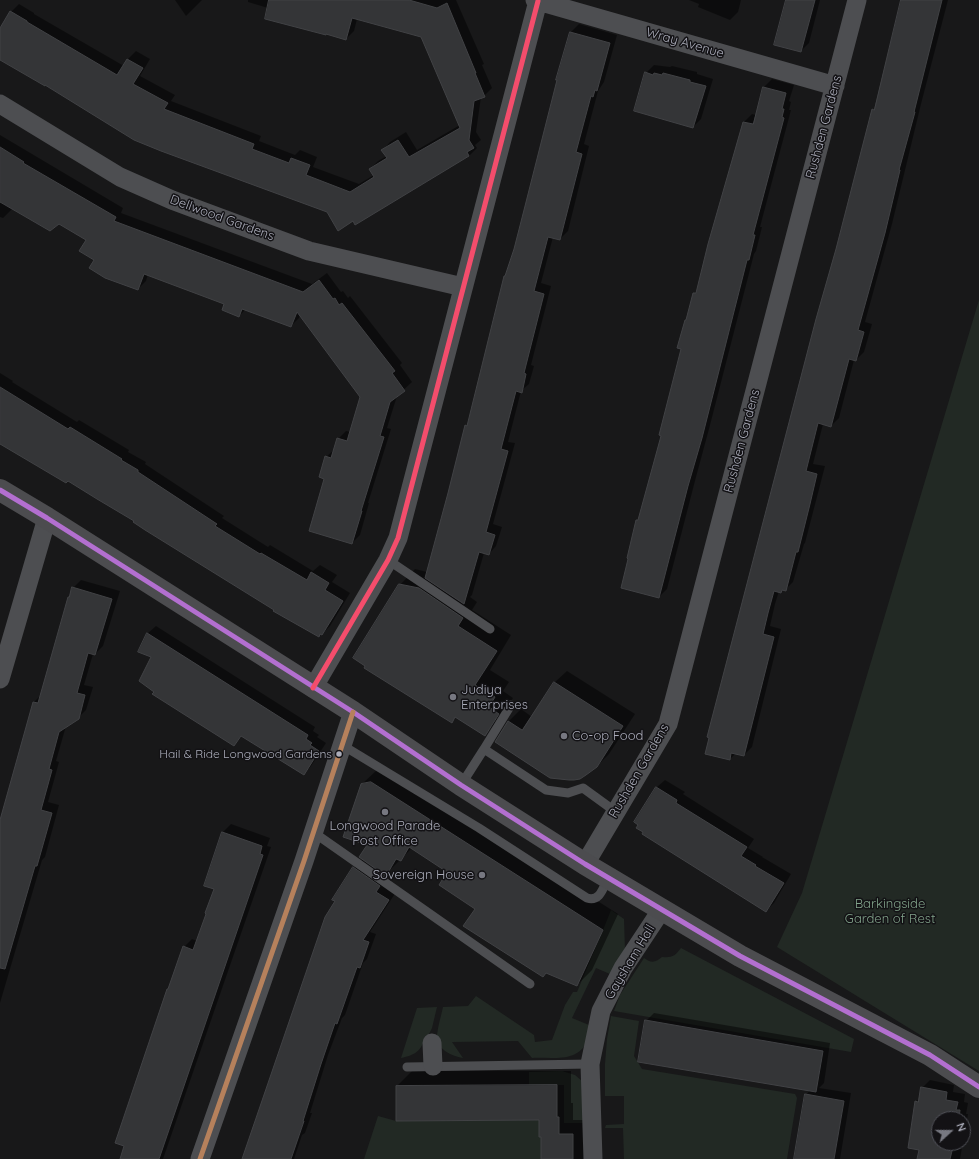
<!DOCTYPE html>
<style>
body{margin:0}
#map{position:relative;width:979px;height:1159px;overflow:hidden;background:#181819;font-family:Quicksand,sans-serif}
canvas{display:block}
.north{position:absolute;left:931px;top:1111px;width:40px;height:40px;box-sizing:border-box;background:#131215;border:1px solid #4f5057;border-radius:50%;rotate:69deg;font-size:11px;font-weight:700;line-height:16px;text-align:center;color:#aaacb9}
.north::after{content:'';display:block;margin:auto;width:14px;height:18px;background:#777881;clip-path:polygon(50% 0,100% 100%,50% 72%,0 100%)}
</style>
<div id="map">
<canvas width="979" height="1159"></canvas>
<div class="north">N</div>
</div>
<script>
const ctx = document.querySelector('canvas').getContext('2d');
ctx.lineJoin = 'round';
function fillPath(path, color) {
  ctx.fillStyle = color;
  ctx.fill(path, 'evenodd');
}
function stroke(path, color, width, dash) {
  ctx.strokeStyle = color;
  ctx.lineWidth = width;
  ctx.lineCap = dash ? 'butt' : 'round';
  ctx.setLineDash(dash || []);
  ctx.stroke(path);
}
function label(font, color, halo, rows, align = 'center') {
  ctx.font = font + ' Quicksand,sans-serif';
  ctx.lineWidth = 3;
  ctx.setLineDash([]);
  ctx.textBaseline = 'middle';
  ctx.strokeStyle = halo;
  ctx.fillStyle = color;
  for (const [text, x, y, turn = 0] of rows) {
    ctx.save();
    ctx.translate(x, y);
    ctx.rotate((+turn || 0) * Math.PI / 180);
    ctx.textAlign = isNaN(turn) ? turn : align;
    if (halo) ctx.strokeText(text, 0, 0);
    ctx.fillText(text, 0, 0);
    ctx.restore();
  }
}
const green = new Path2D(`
 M979 300V1071L777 947 802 893Z
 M611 910 624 919 625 951 610 974 596 968 572 1018 589 1025C589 1030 589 1036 587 1041 578 1063 552 1057 532 1058L518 1041 452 1042 463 1058C451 1056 436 1049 437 1035 438 1026 441 1016 443 1007L468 1006 476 996 534 1035 535 1042 552 1040 565 1005 573 992H577L603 930Z
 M681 948 854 1039 851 1052 614 1011 620 995 644 958C651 963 655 963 662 957 672 958 675 956 681 948Z
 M437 1007 432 1028 428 1036H425C422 1051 415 1055 401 1058L417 1008Z
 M611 1016 639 1021 634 1056 642 1069 795 1094 797 1098 787 1159H624L623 1128H605L606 1125 624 1124V1096H605V1064L607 1039Z
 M562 1071 575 1075 582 1081 586 1123H564V1085H529V1072Z
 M378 1116 396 1121 539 1120V1136L541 1137V1159H364Z`);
const shadow = new Path2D(`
 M175 0H202L186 16Z
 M248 0H456L484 64 482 65 492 88 484 96 481 97 476 132 481 140 475 145 477 148 469 156 354 220 327 211 45 84 0 58V30L11 12 19 4 34 13V14L124 66 128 59 136 51 150 59 140 76 175 95 171 101 261 136 259 141 295 155 300 150 317 157 313 167 359 184 374 175 370 169 378 161 387 156 383 150 390 142 406 132 417 150 460 125 422 37 357 19 354 31 346 39 268 8 248 2Z
 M689 0H741L738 12 730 20 698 7 699 4Z
 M786 0H820L809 43 801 51Z
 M903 0H948L921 104 892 224 865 322 872 324 864 352 856 360H854L839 418 831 426 823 424 813 464 825 466 805 543 804 544 793 582 785 590 783 589 781 592 779 591 775 604 770 626 781 629 752 747 744 755 736 753 730 759 837 249 873 110 876 107Z
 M579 24 617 35 604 82 598 91 584 144 589 146 568 231 560 239 553 237 541 283 551 286 531 365 534 366 529 384 521 391 508 442 515 443 493 524 502 527 496 546 489 554 484 553 472 595 470 597 477 602 472 610 511 635 490 670 509 682 503 691 513 698 500 719 485 734 457 716 452 721 400 585 415 569 427 572 515 249 558 79 571 32Z
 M654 65 670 67 672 66 697 72V74L713 79 701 119 693 127 646 73Z
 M772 79 794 85 789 101 791 102 789 110H791L760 227H762L756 251 754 254 709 429 696 477 667 589 659 597 637 520 640 518 662 435 682 349 686 320 688 318 694 293 698 290 744 122 752 114 756 115 764 87Z
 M0 135 123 208 121 213 312 284 327 273 341 292 343 291 348 298 350 296 402 363 400 365 412 382 397 396 387 428 391 429 368 503H369L360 535 352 543 325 478 326 457 335 449 338 439 346 431 351 432 361 397 300 315 299 318 291 326 246 309 239 316 225 303 148 274 146 281 138 289 87 239 59 223 13 208 3 218 0 217Z
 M0 373 13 381 12 382 77 422 79 420 129 450 128 452 146 462 145 464 224 516 222 518 268 547 270 545 313 571 320 565 337 575 332 582 350 593 330 626 322 634 321 633 319 635 275 610 98 498 0 441Z
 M81 580 120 591 103 646 95 654H93L84 685 93 687 86 710 78 718 66 726 56 761 59 762 48 802 59 805 45 857 42 860 0 1003V823L34 702 42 694 73 588Z
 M156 626 315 727 313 731 319 735 317 737 326 743 311 766 304 774 242 736 234 745 155 691 152 657 139 651 148 633Z
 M567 671 635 714 609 754 597 766 497 742 509 721 521 709 532 717 555 682Z
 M387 767 618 914 592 970 577 985 476 909 449 872 412 848 386 874 368 845 362 784 378 769Z
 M665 780 685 792 683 794 754 839 748 848 763 857H762L791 874 774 903 766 911 635 822 657 787Z
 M231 824 270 838 267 846 271 847 163 1159H121L170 987 184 947 192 939 197 941 215 888 205 885 223 832Z
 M362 860 387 878 384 884 396 892 370 932 376 934 367 959 363 963 345 1015 342 1018 328 1055 310 1113H312L305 1133 302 1135 294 1159H243L336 901 354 868Z
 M654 1013 830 1043 824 1083 819 1088 851 1093 840 1159H795L806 1095 810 1090 646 1021Z
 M412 1071H571V1103H573V1120H587V1159H542V1136L540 1119 397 1120V1086Z
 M930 1080 954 1085 953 1092 965 1094 964 1102 968 1103 966 1114H968L960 1159H918L920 1149 916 1102 920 1098 922 1088ZM939 1119H963V1143H939Z`);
const building = new Path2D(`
 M269 0H409L437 8 447 3 476 73H475L485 97 474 101 469 140 474 148 467 152 469 156 355 225 353 221 338 231 327 212 161 151 134 140 45 85V86L0 60V28L10 11 27 21V22L117 75 127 59 143 68 133 84 168 103 164 109 254 144 252 149 289 163 291 158 310 165 306 175 350 192 374 177 369 169 387 158 381 150 398 140 409 157 460 128 421 37 352 18 346 40 326 34V35L265 19Z
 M786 0H815L801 52 774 45Z
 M901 0H942L914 112H915L899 170H900L885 233 858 330 864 332 856 361 849 359 831 427 818 423 806 471 817 474 810 504 798 552H796L786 591 782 590 781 593 774 591 768 613 763 634 774 637 744 756 731 753 730 760 705 754 709 738 707 737 816 319 836 249 872 109 874 110Z
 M570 32 610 43 597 91 595 90 593 97 591 96 576 152 582 154 560 240 548 237 534 291 544 294 524 373 526 374 522 393 516 391 501 449 508 451 486 532 495 535 489 555 479 552 464 604 425 578 448 493 465 425 467 426 504 276H505L514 249 524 210 557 80H556Z
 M645 72 653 75 654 73 662 75 663 73 690 80V82L706 86 693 128 634 111Z
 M763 87 786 93 782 109H784L782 117 784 118 753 235H755L749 260H747L702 438 688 486 659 598 621 588 628 559 627 558 636 520H638L661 436 659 435 681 349 677 348 685 320H686L693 293H696L708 244 743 122 753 124Z
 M0 147 24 162 23 163 116 217 114 221 303 292 319 280 333 299 335 298 339 305 342 303 395 371 392 373 405 391 390 402 380 436 384 437 361 511H362L352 544 309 531 324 479 319 477 325 456 331 458 337 438 347 441 360 397 297 312 291 327 242 309 239 317 222 310 224 304 144 274 138 290 105 278 89 268 94 260 79 251 86 240 59 224 50 231 0 202Z
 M0 387 68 429 70 427 122 459 121 460 138 470V472L217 524 215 526 260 554 261 553 307 580 311 572 329 583 325 590 343 601 322 635 320 634 319 637 273 611 274 610 145 530 133 522 134 521 97 499 68 481 66 483 0 444Z
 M399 584 419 588 463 618 458 626 497 651 475 685 495 697 489 707 499 714 485 736 455 717 452 723 364 668 365 666 353 658Z
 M72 587 112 599 95 655 88 653 77 693 85 695 79 719 59 732 49 769 52 770 41 810 52 813 37 866H35L5 969 0 968V820L33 702 38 703 68 597H69Z
 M147 633 308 735 306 739 312 743 310 745 319 751 304 775 241 736 234 746 152 694 154 692 139 681 151 657 138 652Z
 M554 682 623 726 597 767 586 775 580 779 574 780H569L550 778 495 742 508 721 522 730Z
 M371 782 603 930 577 986 546 973 543 977 463 926 475 909 439 885 447 872 409 847 401 861 396 859 386 876 359 857 367 845 343 837 361 784Z
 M656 787 677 800 676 803 747 847 741 856 756 865 755 866 784 883 766 912 642 834 643 832 636 828 638 825 634 822Z
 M222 832 262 846 260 854 263 855 159 1159H120L124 1146 115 1143 167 989H168L183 946 193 950 206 914 205 913 214 889 204 886Z
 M353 867 380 886 376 892 389 900 363 940 369 942 360 968 357 967 337 1024 335 1023 321 1064 303 1121H304L291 1159H242L325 917 335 901 332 900Z
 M645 1020 823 1051 816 1092 638 1062Z
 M557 1085V1117H559V1134H573V1159H541V1137H539V1120L396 1121V1086Z
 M921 1087 947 1092 946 1100 958 1102 956 1110H960L959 1119H939V1143H954L950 1159H917L919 1150 908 1148 915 1101 918 1102Z
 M805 1094 844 1101 834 1159H794Z`);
const lane = new Path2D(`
 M388 560 490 629
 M342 745 479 828 587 898C600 902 603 888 608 878
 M484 749 511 705
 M461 785 484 749 546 790 568 793 583 788 616 812
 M313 832 530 984
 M407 1067 590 1064`);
const street = new Path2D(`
 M535 0 835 86
 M0 104 120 177 172 200 309 251 463 287
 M0 679 47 518
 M313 688 388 560 398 538 538 1
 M585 864 668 724 857 0
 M432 1043 433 1066
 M200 1159 304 861 353 712
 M593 1159 590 1064 601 1011 623 968 662 909`);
const secondary = new Path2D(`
 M0 490 47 518 353 712 461 785 585 864 740 956 930 1055 979 1087`);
const bus1 = new Path2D(`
 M0 490 47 518 353 712 461 785 585 864 740 956 930 1055 979 1087`);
const bus2 = new Path2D(`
 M313 688 388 560 398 538 538 1`);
const bus3 = new Path2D(`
 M200 1159 304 861 353 712`);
const markers = [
 [453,697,4,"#777881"],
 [564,736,4,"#777881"],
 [339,754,3.5,"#aaacb9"],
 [385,812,4,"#777881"],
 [482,875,4,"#777881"]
];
const busNames = [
 ["Hail & Ride Longwood Gardens",332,754]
];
const streetNames = [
 ["Wray Avenue",685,43,16],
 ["Rushden Gardens",824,127,-75],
 ["Dellwood Gardens",222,218,20],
 ["Rushden Gardens",742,441,-75],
 ["Rushden Gardens",639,771,-60],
 ["Gaysham Hall",630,962,-59]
];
const poiNames = [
 ["Judiya",461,690],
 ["Enterprises",461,705],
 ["Co-op Food",572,736],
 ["Longwood Parade",385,826,"center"],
 ["Post Office",385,841,"center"],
 ["Sovereign House",474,875,"right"]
];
const parkNames = [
 ["Barkingside",890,904],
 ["Garden of Rest",890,919]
];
fillPath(green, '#222924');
fillPath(shadow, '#0007');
fillPath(building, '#343537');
stroke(building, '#414245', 1);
stroke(lane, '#4d4e51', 9);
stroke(street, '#4d4e51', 19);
stroke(secondary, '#4c4c4f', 22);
stroke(bus1, '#b36fd0', 5);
stroke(bus2, '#f44d6c', 5);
stroke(bus3, '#b6815c', 5);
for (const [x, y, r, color] of markers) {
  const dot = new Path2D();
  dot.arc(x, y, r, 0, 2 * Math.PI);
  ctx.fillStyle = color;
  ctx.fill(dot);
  stroke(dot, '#131215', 1.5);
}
label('12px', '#aaacb9', '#131215', busNames, 'right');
label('13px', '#aaacb9', '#131215', streetNames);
label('13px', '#aaacb9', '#131215', poiNames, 'left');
label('13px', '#82a38b', '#131215', parkNames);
</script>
